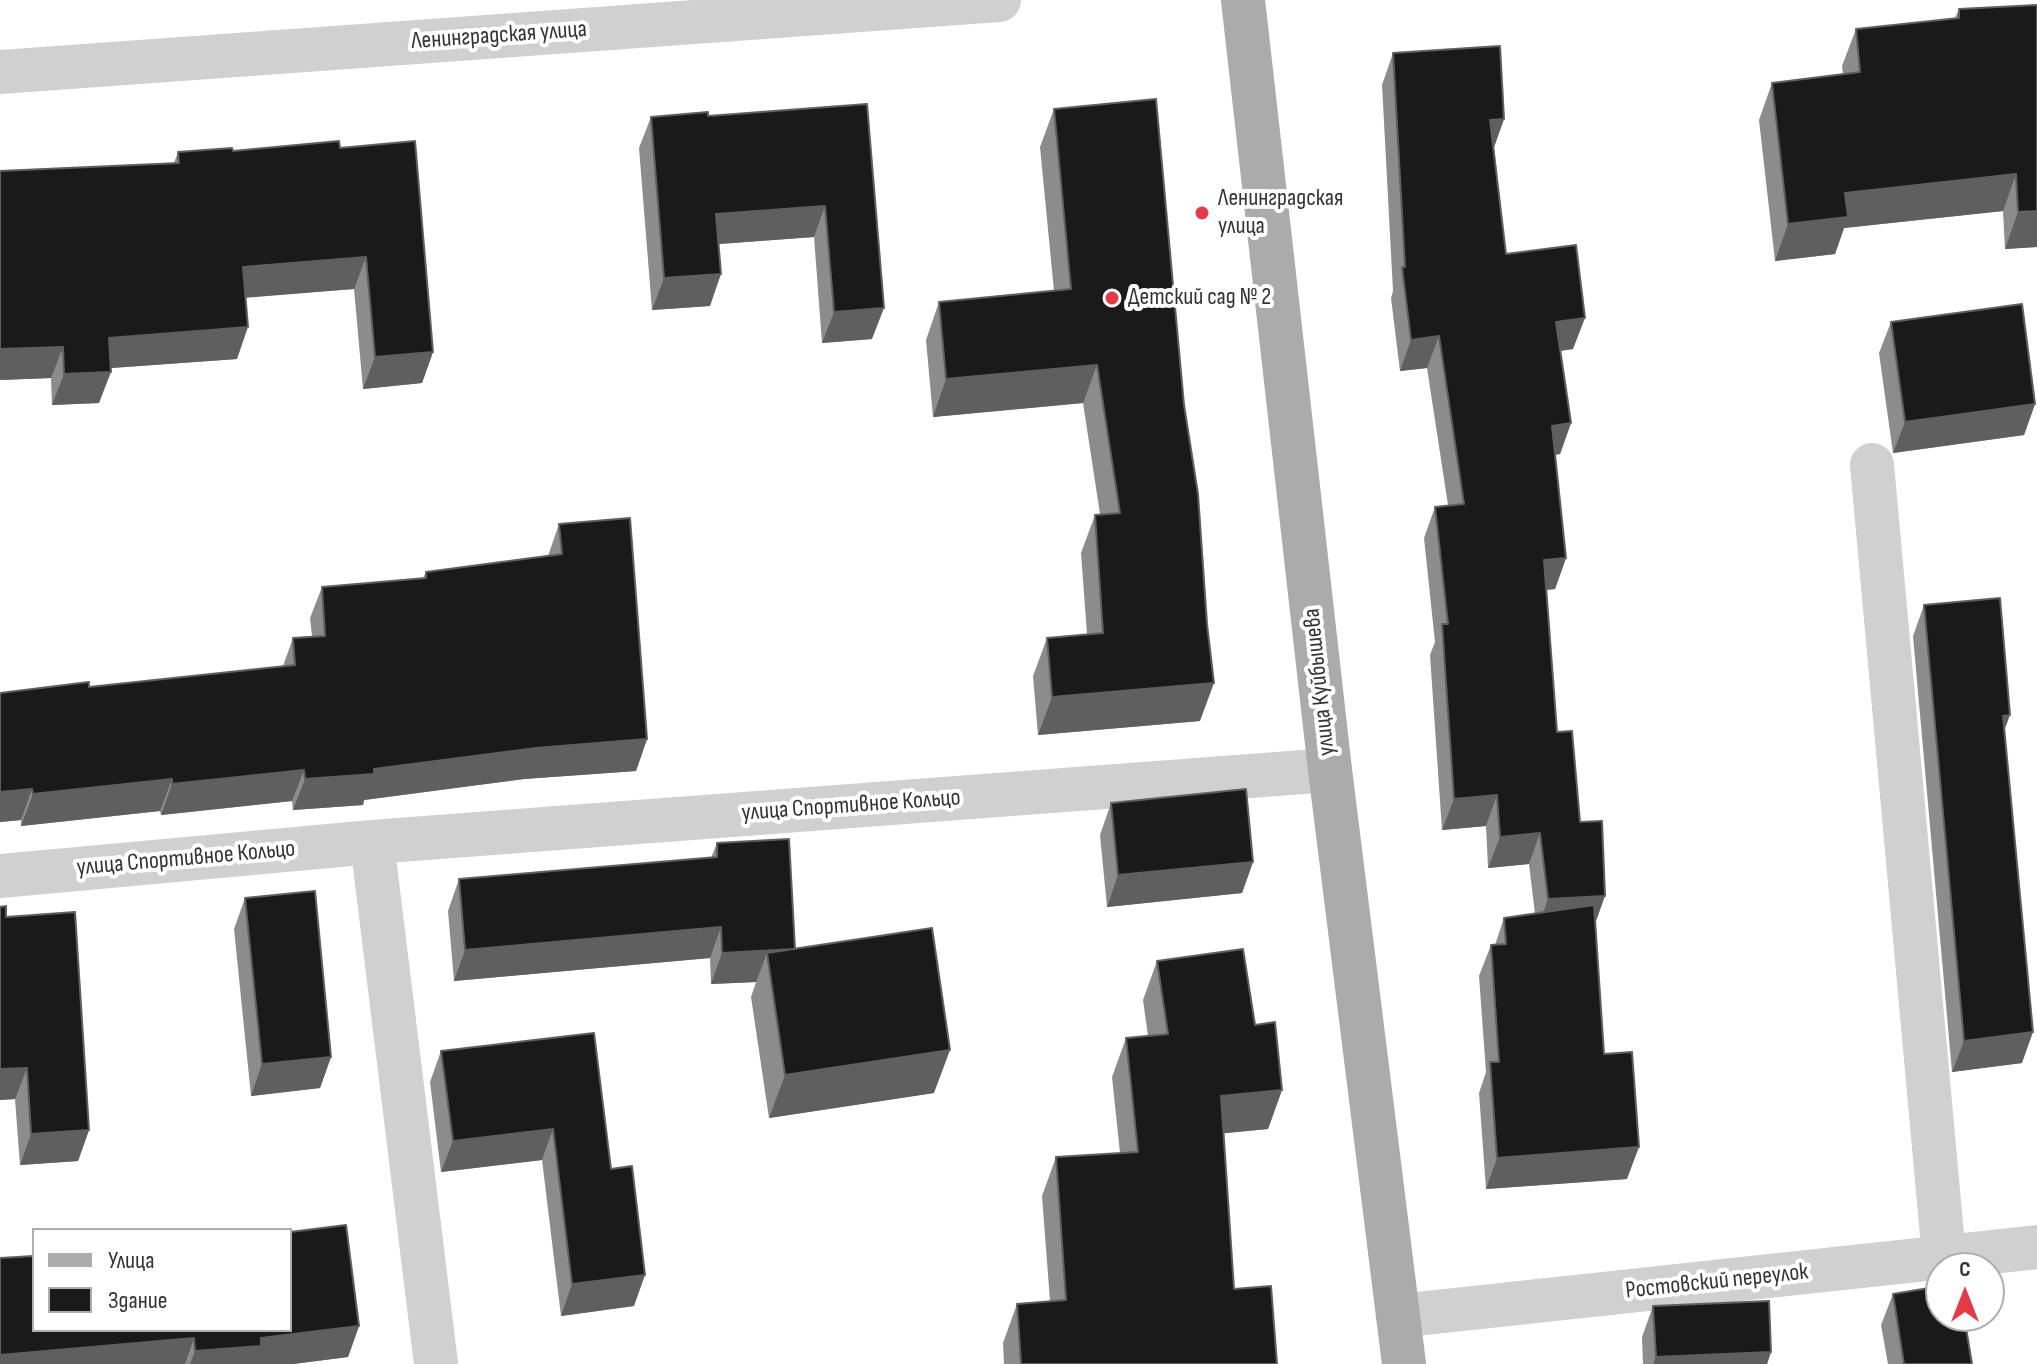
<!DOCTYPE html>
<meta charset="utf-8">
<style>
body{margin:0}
#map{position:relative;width:2037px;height:1364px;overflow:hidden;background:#fff;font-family:"Sofia Sans Condensed",sans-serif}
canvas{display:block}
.legend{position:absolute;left:32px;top:1228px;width:260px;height:104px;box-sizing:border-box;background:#fff;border:2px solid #adadad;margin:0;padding:10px 14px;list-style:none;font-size:24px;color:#333}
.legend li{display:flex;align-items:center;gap:16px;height:40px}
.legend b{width:40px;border:2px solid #adadad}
.north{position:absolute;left:1925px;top:1252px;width:80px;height:80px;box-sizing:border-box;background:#fff;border:2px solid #adadad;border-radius:50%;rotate:0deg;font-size:22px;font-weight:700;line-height:32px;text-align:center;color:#333}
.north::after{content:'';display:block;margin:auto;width:28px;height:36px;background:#e63946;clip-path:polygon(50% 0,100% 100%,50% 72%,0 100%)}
</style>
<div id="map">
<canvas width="2037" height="1364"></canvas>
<ul class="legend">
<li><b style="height:10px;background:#ababab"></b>Улица</li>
<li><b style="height:22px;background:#1a1a1a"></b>Здание</li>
</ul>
<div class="north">С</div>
</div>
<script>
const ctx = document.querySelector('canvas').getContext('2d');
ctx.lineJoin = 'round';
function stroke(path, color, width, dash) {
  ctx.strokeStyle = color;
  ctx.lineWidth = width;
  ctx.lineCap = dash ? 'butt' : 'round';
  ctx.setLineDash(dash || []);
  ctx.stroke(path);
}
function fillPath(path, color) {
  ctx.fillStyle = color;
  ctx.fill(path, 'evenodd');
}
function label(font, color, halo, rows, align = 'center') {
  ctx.font = font + ' "Sofia Sans Condensed",sans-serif';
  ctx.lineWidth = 8;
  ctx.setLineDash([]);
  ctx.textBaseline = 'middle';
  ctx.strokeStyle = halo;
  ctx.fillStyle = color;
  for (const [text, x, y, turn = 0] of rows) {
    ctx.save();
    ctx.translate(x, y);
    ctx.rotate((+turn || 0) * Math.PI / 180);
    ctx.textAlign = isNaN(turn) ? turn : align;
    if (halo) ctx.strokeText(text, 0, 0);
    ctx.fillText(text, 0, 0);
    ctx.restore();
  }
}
const minor = new Path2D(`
 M0 72 999 0
 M1872 465 1944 1257
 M372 842 436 1364
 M0 876 372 842 1330 770
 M1398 1316 2037 1247`);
const major = new Path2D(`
 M1243 0 1330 770 1404 1364`);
const wall = new Path2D(`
 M2037 5V247L2005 249 2003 211 1844 228 1835 254 1775 261 1759 120 1772 83 1843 74 1842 66 1856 29 1955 18 1959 9Z
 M1393 53 1504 119 1494 147 1506 254 1573 349 1560 351 1571 423 1560 454 1555 455 1566 558 1555 589 1546 590 1557 732 1580 822 1595 924 1604 1054 1627 1179 1486 1189 1479 1093 1486 1072 1479 976 1491 945H1495L1504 918 1535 914 1529 864 1488 868 1486 826 1442 830 1430 655 1435 642 1424 538 1435 507 1448 505 1427 368 1400 371 1391 298 1393 291 1382 85Z
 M867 104 872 339 822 343 814 237 719 244 710 306 652 310 639 148 651 117 708 116Z
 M1054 109 1200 721 1038 735 1033 676 1047 638 1087 634 1081 553 1095 515 1100 514 1083 403 933 417 926 340 939 302 1054 291 1040 147Z
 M340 148 433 352 422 383 363 389 354 289 245 297 237 359 110 368 99 403 52 405 51 378 0 380 174 163 178 152Z
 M1891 322 2035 404 2024 435 1893 453 1879 353Z
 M559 524 647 739 636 771 524 779 364 800 363 805 293 810 292 801 161 815 160 811 21 826V820L0 822V693L89 687 283 666 293 638 312 636 310 618 322 587 423 578 426 572 548 556Z
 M1924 605 2022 1063 1952 1072 1913 636Z
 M1111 803 1253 862 1242 893 1107 907 1100 835Z
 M717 843 795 949 934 1093 769 1118 751 997 756 982 711 984 710 958 454 981 448 911 459 879 711 858Z
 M245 898 331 1057 320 1088 251 1096 234 929Z
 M0 907 6 917 89 1130 78 1161 20 1165 15 1099 0 1100Z
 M1157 961 1255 1025 1282 1090 1268 1129 1223 1133 1234 1289 1277 1364H1004L1003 1343 1017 1304 1050 1301 1042 1196 1056 1157 1120 1153 1112 1077 1126 1038 1148 1036 1143 1000Z
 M441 1051 611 1169 634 1306 561 1316 542 1160 441 1172 430 1082Z
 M1893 1294 1972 1364H1888L1881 1325Z
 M1653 1306 1771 1352 1767 1364H1643L1642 1337Z
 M359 1326 348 1357 293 1364H0L34 1330Z`);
const shadedWall = new Path2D(`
 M1504 119 1493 150 1490 120Z
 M2016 174 2003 211 1844 228 1835 254 1775 261 1788 224 1845 193Z
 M825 206 814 237 705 245 716 214Z
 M2037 211V247L2005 249 2018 212Z
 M366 257 354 289 231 299 243 267Z
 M721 274 710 306 652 310 664 278Z
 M884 308 872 339 822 343 834 312Z
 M1585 318 1573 349 1544 353 1556 322Z
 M248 327 237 359 98 369 109 338Z
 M1439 336 1427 368 1400 371 1411 340Z
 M63 347 51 378 0 380V349Z
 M433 352 422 383 363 389 375 357Z
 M1097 365 1083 403 933 417 946 379Z
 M111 372 99 403 52 405 64 374Z
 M2035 404 2024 435 1893 453 1905 422Z
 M1571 423 1560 454 1540 457 1552 426Z
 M1566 558 1555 589 1532 591 1544 560Z
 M1214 683 1200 721 1038 735 1052 697Z
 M2010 715 1998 747 2003 716Z
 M647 739 636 771 524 779 364 800 363 805 293 810 305 779 536 748Z
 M304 770 292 801 161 815 172 784Z
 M172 779 160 811 21 826 33 794Z
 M32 789 21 820 0 822V792Z
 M1497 795 1486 826 1442 830 1454 799Z
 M1540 833 1529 864 1488 868 1500 837Z
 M1253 862 1242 893 1107 907 1118 875Z
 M1605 896 1594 927 1537 930 1548 899Z
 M721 927 710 958 454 981 465 950Z
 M795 949 767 953 756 982 711 984 722 953Z
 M2033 1032 2022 1063 1952 1072 1964 1041Z
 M950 1050 934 1093 769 1118 785 1075Z
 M331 1057 320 1088 251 1096 262 1064Z
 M27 1068 15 1099 0 1100V1069Z
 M1282 1090 1268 1129 1207 1135 1221 1096Z
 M553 1129 542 1160 441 1172 453 1141Z
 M89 1130 78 1161 20 1165 31 1134Z
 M1639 1147 1627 1179 1486 1189 1497 1158Z
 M645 1275 634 1306 561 1316 572 1284Z
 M359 1326 348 1357 293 1364H190L195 1351 261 1338Z
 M194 1338 185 1364H0V1355Z
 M1771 1352 1767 1364H1653L1656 1357Z`);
const building = new Path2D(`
 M2037 5V211L2018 212 2016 174 1845 193 1848 217 1788 224 1772 83 1860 72 1856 29 1959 18V9Z
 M1500 46 1504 119 1490 120 1506 254 1576 245 1585 318 1556 322 1571 423 1552 426 1566 558 1544 560 1557 732 1572 731 1580 822 1602 821 1605 896 1548 899 1540 833 1500 837 1497 795 1454 799 1442 624H1448L1435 507 1464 504 1439 336 1411 340 1402 267H1405L1393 53Z
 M1156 99 1184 405 1198 494 1207 624 1214 683 1052 697 1047 638 1103 633 1095 515 1120 513 1097 365 946 379 939 302 1071 289 1054 109Z
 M867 104 884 308 834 312 825 206 716 214 721 274 664 278 651 117 708 112V116Z
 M339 141 340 148 415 141 433 352 375 357 366 257 243 267 248 327 109 338 111 372 64 374 63 347 0 349V171L179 163 178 152 232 148 233 151Z
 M2022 304 2035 404 1905 422 1891 322Z
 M630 518 647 739 536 748 374 769V774L305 779 304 770 172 784V779L33 794 32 789 0 792V693L89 682V687L295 665 293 638 325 636 322 587 426 578V572L562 554 559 524Z
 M2000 598 2010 715 2003 716 2033 1032 1964 1041 1924 605Z
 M1246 789 1253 862 1118 875 1111 803Z
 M789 839 795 949 722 953 721 927 465 950 459 879 717 857V843Z
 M315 891 331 1057 262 1064 245 898Z
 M1594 905 1604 1054 1632 1052 1639 1147 1497 1158 1490 1062H1499L1491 945 1506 944 1504 918Z
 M6 906V917L75 912 89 1130 31 1134 27 1068 0 1069V907Z
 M932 928 950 1050 785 1075 767 953Z
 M1243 949 1255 1025 1275 1022 1282 1090 1221 1096 1234 1289 1271 1286 1277 1364H1021L1017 1304 1066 1300 1056 1157 1138 1152 1126 1038 1168 1034 1157 961Z
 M594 1033 611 1169 632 1166 645 1275 572 1284 553 1129 453 1141 441 1051Z
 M346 1225 359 1326 261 1338V1346L195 1351 194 1338 0 1355V1258L34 1256V1330H290V1232Z
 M1941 1286V1316H1964L1972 1364H1904L1893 1294Z
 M1769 1301 1771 1352 1656 1357 1653 1306Z`);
const markers = [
 [1202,213,8,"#e63946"],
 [1112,298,8,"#e63946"]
];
const streetNames = [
 ["Ленинградская улица",499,36,-4],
 ["улица Куйбышева",1320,682,-96],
 ["улица Спортивное Кольцо",851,806,-4],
 ["улица Спортивное Кольцо",186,859,-5],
 ["Ростовский переулок",1717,1282,-6]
];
const poiNames = [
 ["Ленинградская",1218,199],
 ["улица",1218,227],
 ["Детский сад № 2",1128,298]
];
stroke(minor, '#d0d0d0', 44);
stroke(major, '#ababab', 44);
fillPath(wall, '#8c8c8c');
fillPath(shadedWall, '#5f5f5f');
fillPath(building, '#1a1a1a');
stroke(building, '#5f5f5f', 2);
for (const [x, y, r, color] of markers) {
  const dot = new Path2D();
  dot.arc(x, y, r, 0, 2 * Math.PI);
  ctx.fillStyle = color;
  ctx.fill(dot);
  stroke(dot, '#fff', 3);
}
label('24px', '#333', '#fff', streetNames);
label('24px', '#333', '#fff', poiNames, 'left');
</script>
